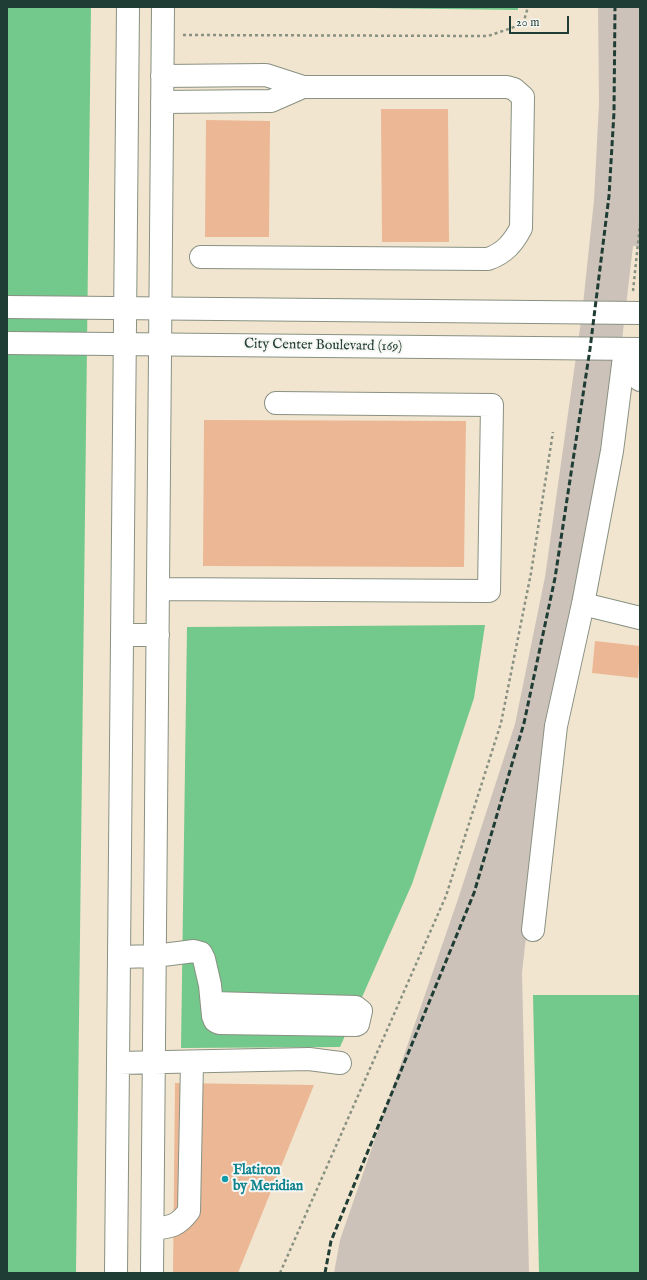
<!DOCTYPE html>
<style>
body{margin:0}
#map{position:relative;width:647px;height:1280px;overflow:hidden;background:#f2e5cf;font-family:"IM FELL English",serif}
canvas{display:block}
.frame{position:absolute;inset:0;border:8px solid #1f3d34;pointer-events:none}
.scale{position:absolute;left:509px;top:16px;width:60px;height:18px;box-sizing:border-box;border:2px solid #1f3d34;border-top:0;padding-left:5px;font-size:12px;line-height:14px;white-space:nowrap;color:#1f3d34;-webkit-text-stroke:3px #f6f6f2;paint-order:stroke}
</style>
<div id="map">
<canvas width="647" height="1280"></canvas>
<div class="frame"></div>
<div class="scale">20 m</div>
</div>
<script>
const ctx = document.querySelector('canvas').getContext('2d');
ctx.lineJoin = 'round';
function fillPath(path, color) {
  ctx.fillStyle = color;
  ctx.fill(path, 'evenodd');
}
function stroke(path, color, width, dash) {
  ctx.strokeStyle = color;
  ctx.lineWidth = width;
  ctx.lineCap = dash ? 'butt' : 'round';
  ctx.setLineDash(dash || []);
  ctx.stroke(path);
}
function label(font, color, halo, rows, align = 'center') {
  ctx.font = font + ' "IM FELL English",serif';
  ctx.lineWidth = 4;
  ctx.setLineDash([]);
  ctx.textBaseline = 'middle';
  ctx.strokeStyle = halo;
  ctx.fillStyle = color;
  for (const [text, x, y, turn = 0] of rows) {
    ctx.save();
    ctx.translate(x, y);
    ctx.rotate((+turn || 0) * Math.PI / 180);
    ctx.textAlign = isNaN(turn) ? turn : align;
    if (halo) ctx.strokeText(text, 0, 0);
    ctx.fillText(text, 0, 0);
    ctx.restore();
  }
}
const industrial = new Path2D(`
 M598 7H640V246H633L621 349 544 774 522 973 529 1273H334L340 1240 457 902 515 724 545 577 582 314 594 200 599 103Z`);
const green = new Path2D(`
 M7 7H91L76 1273H7Z
 M296 7H518V10Z
 M485 625 474 698 412 884 340 1047 181 1048 187 627Z
 M533 995H640V1273H539Z`);
const building = new Path2D(`
 M381 109H448L449 242H382Z
 M206 120 270 121 269 237H205Z
 M204 420 466 421 464 567 203 566Z
 M595 641 640 646 638 678 592 673Z
 M175 1083 314 1085 238 1273H173Z`);
const path = new Path2D(`
 M183 35 488 36 523 24 528 7
 M633 291 640 224
 M280 1273 446 896 501 723 531 573 553 432`);
const minor = new Path2D(`
 M162 76 266 75 303 87H507L514 89 523 97 521 228C513 243 505 253 488 259L201 257
 M162 102 271 101 303 87
 M633 349 640 380
 M158 589 489 591 492 405 276 403
 M583 604 640 618
 M122 635H158
 M533 930 556 726 583 604 612 451 625 349
 M119 957 155 956 194 951 201 953 204 959 210 985 213 1016 215 1021 219 1023 356 1025 358 1024 361 1011 356 1007 213 1003
 M118 1063 309 1059 340 1063
 M153 1229C171 1227 178 1226 189 1211L192 1062
 M116 1273 128 7
 M152 1273 163 7`);
const major = new Path2D(`
 M7 307 640 313
 M7 343 640 349`);
const rail = new Path2D(`
 M325 1273 331 1241 474 893 524 723 555 578 590 349 609 196 614 112 615 7`);
const markers = [
 [225,1179,4,"#0f9aa8"]
];
const streetNames = [
 ["City Center Boulevard (169)",323,346,1]
];
const cultureNames = [
 ["Flatiron",233,1171],
 ["by Meridian",233,1187]
];
fillPath(industrial, '#ccc2b9');
fillPath(green, '#73c88c');
fillPath(building, '#ebb794');
stroke(minor, '#889182', 24);
stroke(major, '#889182', 24);
stroke(path, '#889182', 2.5, [3, 3]);
stroke(minor, '#fff', 22);
stroke(major, '#fff', 22);
stroke(rail, '#1f3d34', 3, [6, 3]);
for (const [x, y, r, color] of markers) {
  const dot = new Path2D();
  dot.arc(x, y, r, 0, 2 * Math.PI);
  ctx.fillStyle = color;
  ctx.fill(dot);
  stroke(dot, '#f6f6f2', 1.5);
}
label('14px', '#1f3d34', '#f6f6f2', streetNames);
label('bold 14px', '#0d838f', '#f6f6f2', cultureNames, 'left');
</script>
